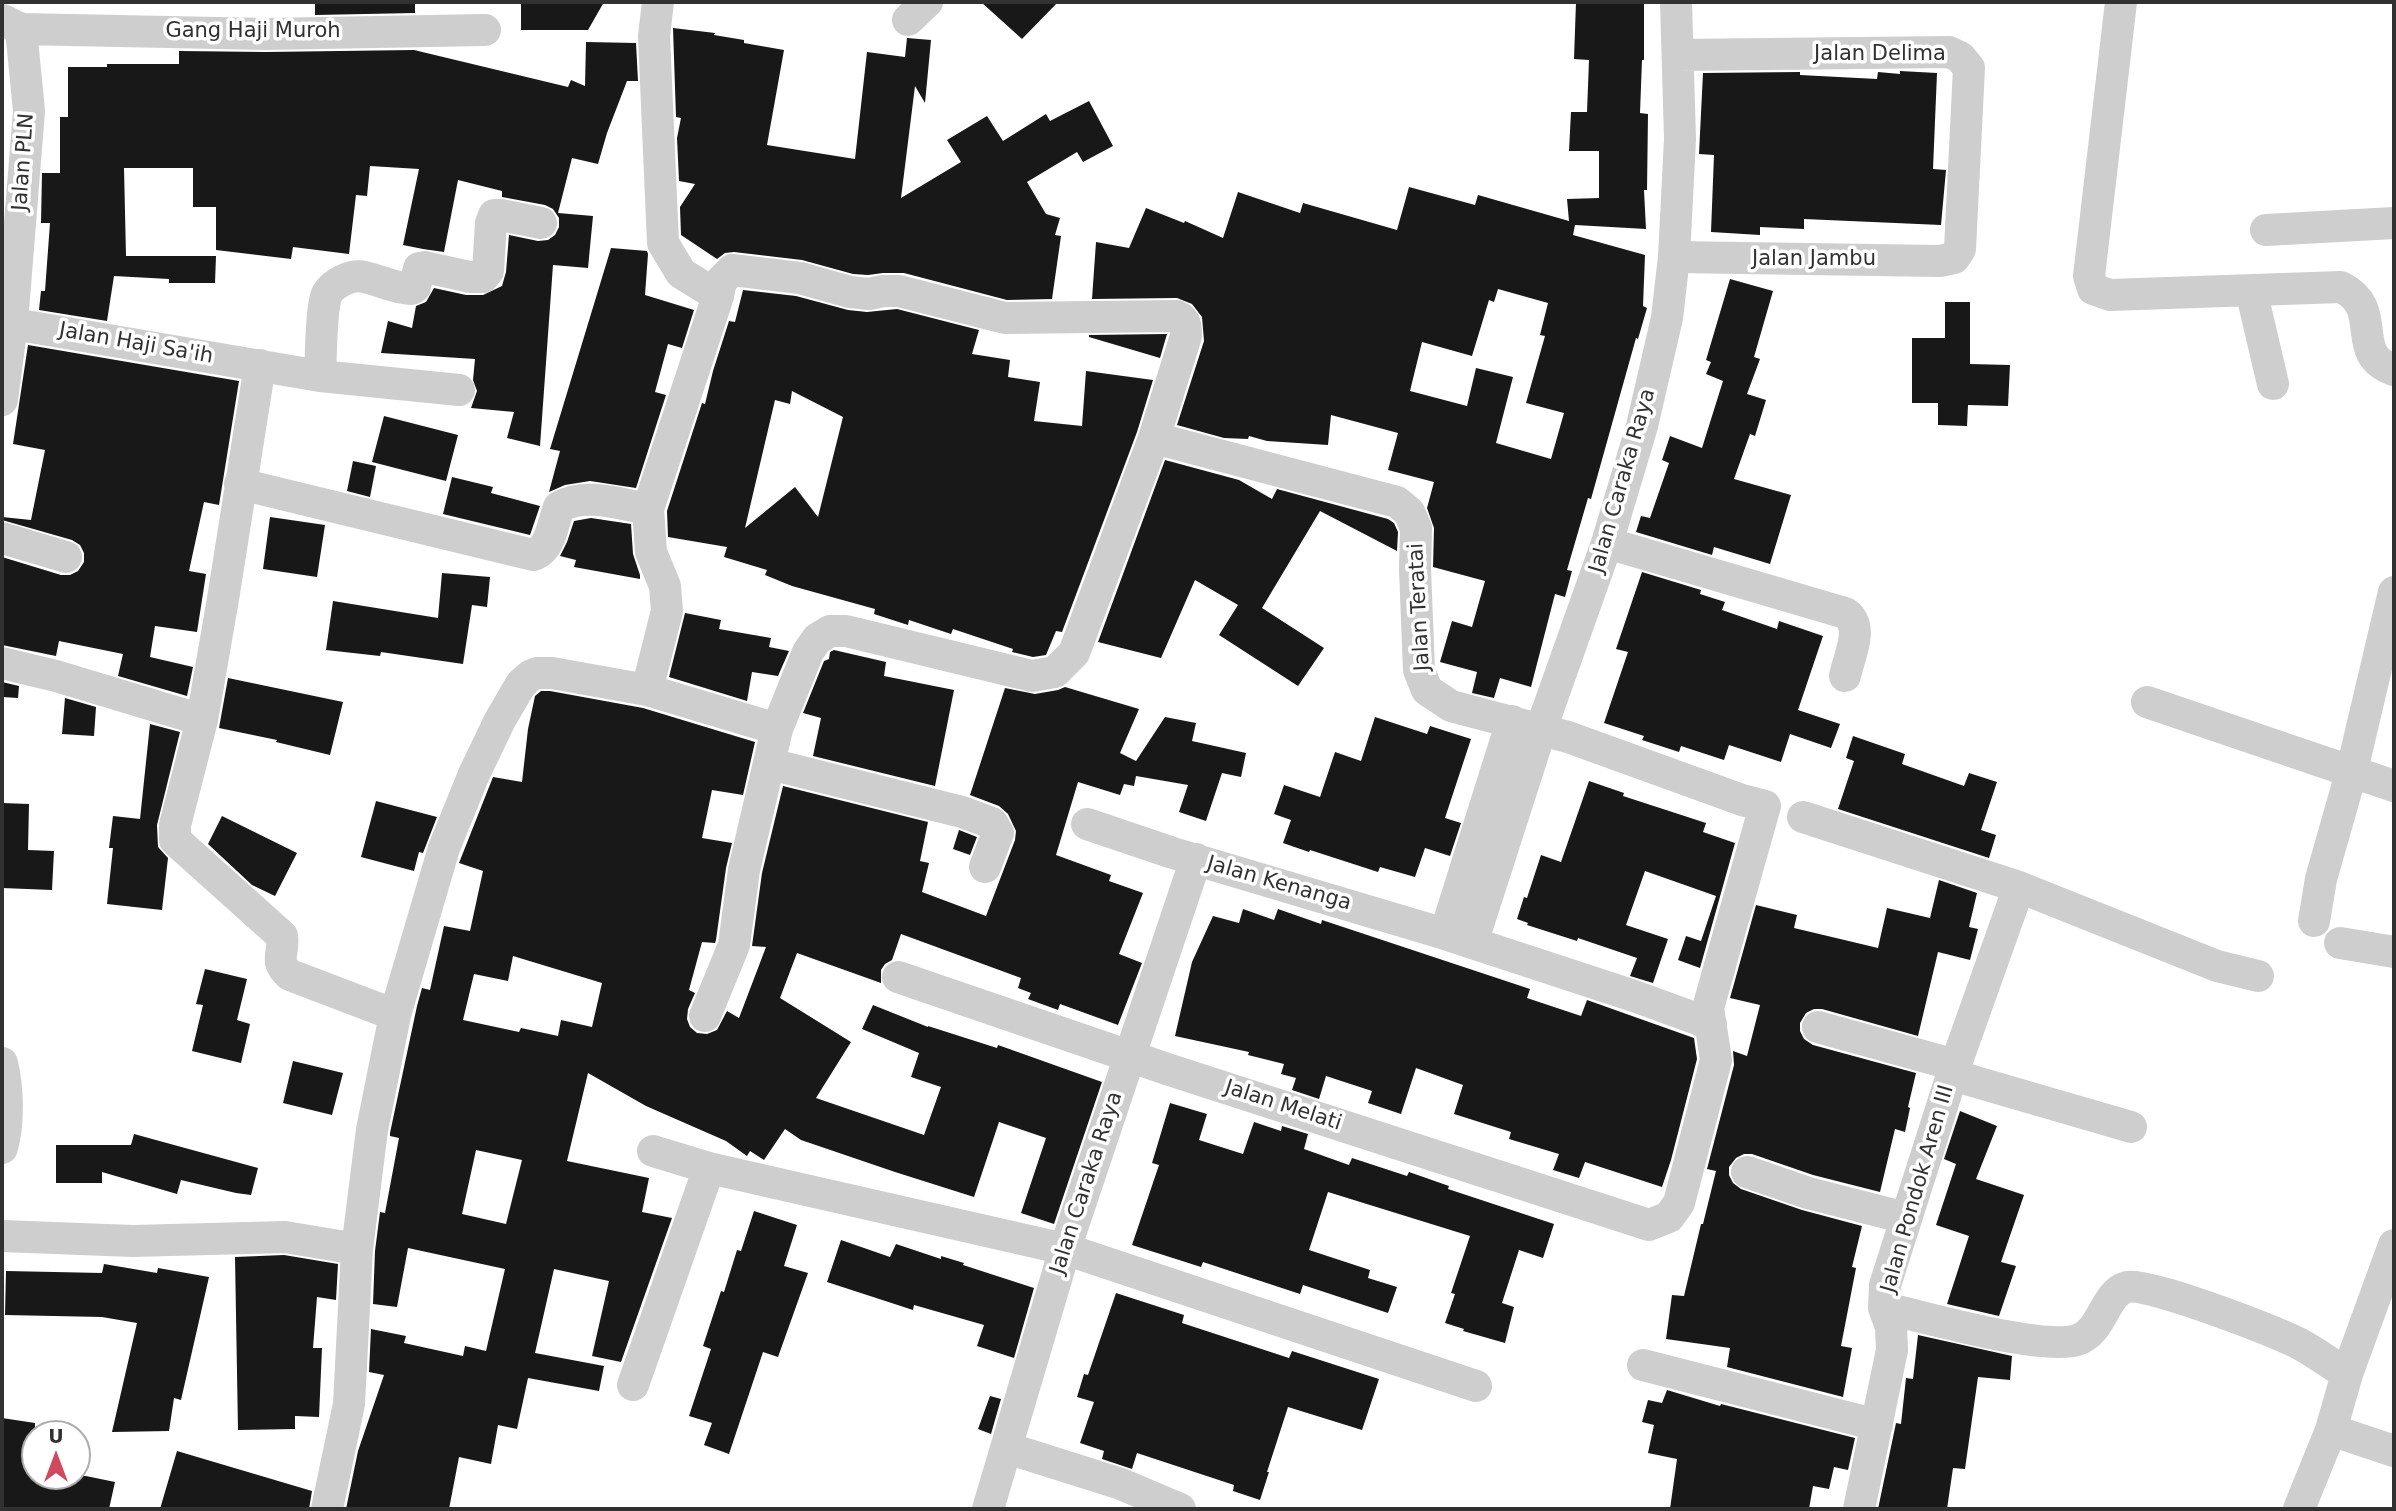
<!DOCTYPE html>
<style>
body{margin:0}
#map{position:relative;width:2396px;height:1511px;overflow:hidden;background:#fff;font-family:"DejaVu Sans",sans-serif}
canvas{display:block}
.frame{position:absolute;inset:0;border:4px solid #313131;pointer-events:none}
.north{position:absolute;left:21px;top:1420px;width:70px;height:70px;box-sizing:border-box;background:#fff;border:2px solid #adadad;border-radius:50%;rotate:0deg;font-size:19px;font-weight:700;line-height:28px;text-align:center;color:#313131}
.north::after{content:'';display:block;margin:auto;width:24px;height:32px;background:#d2485d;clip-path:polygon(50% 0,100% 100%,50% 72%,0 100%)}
</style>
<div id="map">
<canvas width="2396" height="1511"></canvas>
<div class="frame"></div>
<div class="north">U</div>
</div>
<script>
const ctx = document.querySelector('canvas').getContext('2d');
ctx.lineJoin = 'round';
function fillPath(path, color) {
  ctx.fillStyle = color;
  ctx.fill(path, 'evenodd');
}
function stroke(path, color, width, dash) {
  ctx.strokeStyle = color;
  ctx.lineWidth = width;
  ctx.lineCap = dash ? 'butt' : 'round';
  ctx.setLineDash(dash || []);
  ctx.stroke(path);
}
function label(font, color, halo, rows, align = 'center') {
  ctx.font = font + ' "DejaVu Sans",sans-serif';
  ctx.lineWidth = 7;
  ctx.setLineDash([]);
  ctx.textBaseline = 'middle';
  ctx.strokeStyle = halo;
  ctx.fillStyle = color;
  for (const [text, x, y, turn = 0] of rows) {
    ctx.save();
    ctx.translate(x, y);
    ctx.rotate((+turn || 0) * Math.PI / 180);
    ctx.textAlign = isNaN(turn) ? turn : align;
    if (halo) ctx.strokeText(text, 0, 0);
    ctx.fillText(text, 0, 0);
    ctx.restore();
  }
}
const building = new Path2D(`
 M315 2H415V13L315 15Z
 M521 2H604L588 30H521Z
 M981 2H1058L1022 39Z
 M1576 2H1644V60H1642L1640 113 1648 114 1647 190H1644L1646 229 1575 225 1573 235 1645 255 1643 306 1647 308 1638 339 1636 338 1591 499 1588 498 1567 570 1572 571 1565 597 1555 594 1531 687 1500 678 1494 698 1472 693 1477 672 1440 662 1452 621 1472 627 1485 581 1433 567 1434 528 1427 508 1434 482 1388 470 1398 433 1331 415 1328 445 1267 441 1249 436 1248 439 1224 438 1177 425 1204 341 1202 317 1192 304 1177 298 1092 299 1096 242 1129 248 1146 208 1184 223 1185 221 1223 238 1238 192 1300 213 1303 203 1397 230 1409 187 1475 205 1478 195 1569 221 1567 199 1599 198V151H1569L1571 112H1587L1589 60 1574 59ZM1498 289 1548 303 1540 335 1545 336 1526 403 1564 413 1551 459 1496 443 1513 377 1476 368 1467 406 1410 391 1422 342 1472 356 1489 300 1494 302Z
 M673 28 715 33 714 35 744 40V43L784 50 767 145 855 159 867 52 905 57 907 38 931 40 925 103 915 86 901 198 961 162 947 140 987 116 1003 141 1046 114 1050 121 1089 101 1113 146 1083 162 1077 152 1027 182 1046 214 1060 218 1055 235 1061 236 1052 299 1007 300 904 273H883L868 275 853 274 802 260 734 252 725 253 717 259 681 235 680 207 695 184 679 181 677 138 681 118 676 117Z
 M586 42 636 43 638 81H627L607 133 598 164 572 158 558 213 593 216 588 268 553 265 540 446 507 438 514 412 471 408 477 391 473 380 475 359 381 353 388 321 412 328 416 306 426 302 434 288 466 295H483L502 286 506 272 509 235 538 241 548 240 555 235 559 227V218L553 209 545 205 502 197V191L458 180 444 252 423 249 403 245 419 169 370 166 367 196 356 195 349 254 293 247 291 259 216 250V207H193V168H124L126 256H216L215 283H169V279L114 276 107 321 39 310 41 291H45L50 223H41L42 173H60V117H68V67H107V64H179V51L266 52 414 50 568 87 571 80 585 86Z
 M1900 71 1937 73 1933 169 1946 170 1941 225 1804 219V229L1760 227V235L1711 232 1714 155 1699 154 1703 73 1800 72V75L1877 79 1878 72 1900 74Z
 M611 248 647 251 648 254 645 295 694 310 682 348 668 344 655 392 666 395 636 488 590 481 565 485 549 492 560 451 550 449Z
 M1730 279 1773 291 1754 357 1760 359 1747 394 1766 400 1755 436 1750 434 1734 479 1791 495 1770 564 1714 547 1712 555 1636 532 1641 516 1650 518 1669 463 1662 460 1670 436 1702 448 1723 381 1706 374 1711 362 1706 360Z
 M743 290 796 296 848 310 867 312 897 309 979 330 972 354 1010 360 1008 377 1040 382 1034 421 1082 426 1086 371 1153 380 1137 432 1062 632 1056 631 1046 655 1033 657 1012 652 1013 649 953 629 951 634 909 620 908 625 874 614 875 609 792 586 765 575 767 570 724 557 727 547 668 537 667 511 702 403 705 404 713 371 729 321 735 322ZM792 391 843 417 818 517 795 487 745 528 775 400 790 404Z
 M1945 302H1970V364L2010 365 2008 406 1968 405 1967 426 1938 425V403H1912V338H1945Z
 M1167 334 1160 358 1089 337V335Z
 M28 345 239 381 219 505 204 502 189 571 206 574 197 632 155 626 150 657 193 667 187 696 118 676 123 654 59 641 56 656 2 645V557L61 575H70L78 571 84 562V553L80 545 72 540 2 520V517L31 520 45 450 13 444Z
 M384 416 458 435 446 481 372 462Z
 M1165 460 1239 480 1272 499 1277 489 1388 519 1394 523 1398 532 1397 551 1320 511 1262 608 1324 648 1298 686 1219 635 1238 605 1195 580 1161 658 1098 642Z
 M353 461 376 466 370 497 347 491Z
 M452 477 493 487 491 493 540 506 530 535 443 514Z
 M270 517 325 525 317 577 263 569Z
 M591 518 631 524 633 554 640 575V579L574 567 576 560 560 556 567 542 574 521Z
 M1642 572 1701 590 1700 594 1725 602 1722 610 1777 629 1779 621 1823 636 1798 710 1840 724 1831 748 1790 734 1781 762 1729 745 1724 760 1681 746 1679 752 1642 740 1644 736 1604 723 1628 652 1616 649Z
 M442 573 490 577 487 607 472 605 463 664 381 652 380 656 326 650 333 601 438 618Z
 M685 613 721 620 719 629 771 638 769 647 789 651 778 676 752 672 747 701 669 677Z
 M834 650 886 662 884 676 954 690 935 786 813 756 821 718 803 713 824 661 829 659 830 652Z
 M228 678 343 702 330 755 276 742 277 740 219 728Z
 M2 682 19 686 18 698 2 697Z
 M1065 687 1139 709 1120 753 1136 761 1165 717 1196 723 1192 741 1246 753 1241 777 1222 773 1206 821 1179 812 1188 785 1136 776 1134 786 1124 784 1120 795 1078 782 1056 855 1111 875 1109 881 1143 893 1119 954 1142 963 1118 1025 1060 1004 1058 1010 1028 999 1031 993 1018 988 1021 978 901 934 892 960 885 964 881 970V983L797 953 780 998 851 1042 816 1098 924 1135 941 1087 911 1077 919 1053 862 1029 873 1005 928 1027V1026L997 1048 998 1045 1102 1082 1054 1224 1021 1213 1046 1138 999 1122 974 1197 895 1172 801 1140 785 1129 764 1160 750 1151 747 1156 726 1141 646 1106 588 1073 567 1161 649 1178 642 1212 672 1218 621 1362 592 1356 609 1281 554 1269 535 1353 604 1366 599 1391 528 1378 517 1429 498 1425 491 1464 459 1457 449 1509H346L358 1451 384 1375 369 1372 371 1329 406 1336 404 1343 463 1356 465 1346 486 1351 505 1269 408 1248 397 1307 373 1304 375 1251 380 1212 385 1213 399 1138 390 1136V1133L417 1006 422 988 430 990 444 926 470 931 483 871 459 863 493 777 522 782 528 729 535 696 541 691H550L643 708 755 742 743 795 712 790 702 838 732 843 726 868 716 940 715 943 702 942 689 990 695 993 688 1009 687 1019 690 1027 697 1033 707 1034 717 1030 727 1011 739 1018 766 947 752 946 762 873 783 786 928 822 920 861 929 863 922 892 986 916 1015 840 1016 831 1008 814 999 806 970 795 1005 688 1035 694 1058 690ZM513 956 602 983 592 1027 561 1020 558 1036 521 1028 519 1032 463 1020 474 974 508 981ZM476 1150 522 1160 506 1224 462 1214Z
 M65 698 96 707 94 736 62 734Z
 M1375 717 1427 734 1430 726 1471 739 1445 818 1461 823 1450 856 1425 848 1415 877 1380 867 1378 872 1310 850 1309 852 1283 843 1291 820 1274 814 1284 785 1320 797 1335 752 1361 761Z
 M150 724 180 732 157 825 158 847 168 858 162 910 107 904 113 848H109L113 816 140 819Z
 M1853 736 1905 754 1902 764 1964 786 1969 773 1997 782 1981 830 1996 835 1989 858 1838 809 1854 761 1846 758Z
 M1589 781 1624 793 1623 796 1706 823 1703 832 1735 843 1700 968 1678 960 1686 936 1701 941 1716 896 1645 871 1626 925 1668 939 1653 983 1630 976 1637 958 1578 938 1577 941 1527 925 1528 923 1517 919 1524 897 1527 898 1541 855 1561 862Z
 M376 801 437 817 423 853 419 852 414 871 361 857Z
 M2 803 29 804 28 850 54 851 52 890 2 888Z
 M222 816 297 853 275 896 252 885 208 844Z
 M959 830 977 837 970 855 953 849Z
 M1939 880 1977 893 1969 927 1978 929 1970 960 1938 952 1918 1036 1822 1009H1814L1806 1013 1800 1023V1031L1804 1039 1813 1045 1916 1073 1908 1107 1910 1108 1905 1132 1895 1129 1880 1192 1813 1175 1752 1154H1744L1736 1158 1729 1167V1175L1733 1183 1741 1189 1802 1210 1862 1226 1852 1267 1856 1268 1841 1346 1852 1348 1843 1397 1727 1367 1730 1348 1666 1339 1672 1295 1684 1296 1701 1224H1703L1716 1171 1707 1169 1734 1065 1733 1051 1747 1056 1760 1005 1730 998 1756 905 1797 915 1794 928 1878 948 1887 908 1930 918Z
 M1243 909 1274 920 1278 909 1321 924 1322 920 1530 989 1527 998 1581 1016 1587 1000 1694 1038 1697 1059 1671 1160 1662 1187 1585 1162 1579 1178 1553 1170 1559 1154 1509 1139 1511 1132 1454 1114 1463 1085 1416 1068 1401 1114 1368 1103 1372 1091 1326 1076 1319 1099 1292 1090 1296 1078 1281 1074 1284 1064 1248 1055 1249 1052 1175 1036 1192 962 1213 916 1239 923Z
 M205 969 247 979 237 1020 250 1024 241 1063 192 1051 203 1005 196 1004Z
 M293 1061 343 1073 332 1115 283 1103Z
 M1170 1103 1207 1114 1199 1140 1243 1154 1254 1122 1281 1131 1282 1126 1308 1134 1304 1149 1349 1165 1352 1158 1407 1176 1409 1172 1449 1186 1448 1189 1554 1224 1543 1258 1519 1250 1502 1303 1514 1307 1505 1343 1463 1331 1464 1329 1445 1323 1455 1294 1451 1293 1470 1236 1328 1192 1309 1250 1370 1270 1368 1278 1397 1287 1388 1313 1303 1285 1300 1294 1203 1262 1201 1267 1132 1245 1159 1165 1152 1163Z
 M1960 1111 1997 1126 1976 1179 2024 1195 2001 1262 2016 1266 1999 1316 1947 1304 1969 1236 1936 1225 1956 1164 1944 1159Z
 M134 1134 258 1168 251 1195 236 1193 181 1180 177 1194 102 1172V1183H56V1145H131Z
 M754 1211 797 1225 784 1266 808 1273 778 1357 763 1352 729 1454 704 1445 712 1423 689 1416 711 1349 703 1346 721 1291 724 1292 737 1250 741 1251Z
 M841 1240 890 1257 896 1244 941 1259V1256L964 1263 963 1265 1034 1288 1014 1358 977 1346 984 1325 914 1305 913 1310 827 1282Z
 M284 1255 338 1264 336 1300 317 1297 313 1348H322L319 1417 295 1416V1429L238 1430 235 1257Z
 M104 1264 157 1273 158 1268 209 1277 181 1400 174 1398 169 1431 112 1432 137 1323 102 1317 5 1315 6 1271 102 1273Z
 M1116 1293 1184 1315 1182 1323 1289 1358 1292 1351 1379 1379 1362 1430 1288 1407 1267 1472H1269L1260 1500 1233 1491 1234 1485 1137 1453 1132 1469 1102 1459 1104 1451 1080 1443 1094 1402 1077 1397 1084 1374 1088 1375Z
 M1918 1335 2012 1356 2010 1380 1978 1377 1965 1469 1953 1468 1947 1509H1878L1896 1423 1901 1424 1906 1378 1913 1379Z
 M1667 1390 1720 1406 1721 1404 1855 1438 1848 1470 1834 1467 1829 1489 1813 1486 1809 1509H1670L1677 1459 1648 1453 1654 1425 1642 1422 1648 1400 1662 1403Z
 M990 1396 1001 1399 991 1434 978 1429Z
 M2 1418 35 1423V1476H86L115 1482 109 1509H2Z
 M177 1451 312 1491 309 1509H160Z`);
const minor = new Path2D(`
 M658 2 654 36 663 243 681 273 718 296
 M2121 2 2089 276 2093 289 2110 295 2341 287C2386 309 2347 354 2394 370
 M908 20 927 2
 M21 29 266 34 485 30
 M2266 230 2394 223
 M1674 257 1940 261 1954 258 1960 249 1969 68 1960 57 1949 52 1678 55
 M2251 290 2273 384
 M2 322 320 376 459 390
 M260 365 223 599 202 720 175 825V840L282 936C285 954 273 960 290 975L395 1015
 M320 376C321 358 321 307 327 294 333 283 352 274 364 277 380 280 396 289 412 289L415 287 419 268 425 267 470 277H483L488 271 491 223 494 215H501L541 223
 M2 400 12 323 29 111 21 29 3 20
 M240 484 533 555C551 550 553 522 559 507 585 492 620 504 648 509
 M2 538 66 557
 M1607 543 1845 613C1865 626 1849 656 1845 676
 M2 663 56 676 202 720
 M647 690 667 611 665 586 651 552 648 509 718 296 721 281 732 270 800 278 850 292 869 294 883 291H899L1005 318 1177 316C1186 320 1186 327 1186 336L1154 438 1074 653 1055 672 1032 676 846 631H830L817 639 808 652 777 729 744 870 734 945 705 1016
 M2147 702 2394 786
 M770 764 962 812 992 823 998 833 985 867
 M1803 817 2019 887
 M1087 824 1173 853 1445 934 1634 996 1711 1024
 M2314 921 2321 879 2352 770 2394 592
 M1445 934 1512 721
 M1472 943 1541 729 1607 543 1642 426 1667 318 1674 257 1680 139 1676 2
 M2340 943 2394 952
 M898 977 1167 1069 1649 1225 1669 1217 1679 1203 1716 1060 1708 1008 1765 806 1742 800 1568 737 1451 706 1427 690 1419 670 1415 569 1416 528 1409 512 1397 502 1154 438
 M1818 1027 1955 1065
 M2 1063C8 1088 9 1123 2 1148
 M1952 1075 2131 1127
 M709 1168 1065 1249 1476 1386
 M1747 1172 1808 1193 1906 1218
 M2 1236 133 1241 285 1237 357 1249
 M1884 1308C1926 1317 2041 1351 2077 1340 2103 1332 2104 1293 2127 1287 2149 1282 2273 1331 2298 1343 2315 1352 2331 1364 2347 1374
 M1643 1365 1877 1425
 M633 1385 709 1168 653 1151
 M2331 1430 2394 1451
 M1007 1448 1121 1484 1180 1509
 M327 1509 349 1404 357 1249 372 1130 395 1015 444 848 474 774 500 720 521 684 530 676 537 673H552L647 690 777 729
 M988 1509 1065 1249 1196 859
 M1859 1509 1892 1350 1891 1327 1884 1308 1885 1285 1952 1075 2019 887 2217 966 2258 976
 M2299 1509 2331 1430 2347 1374 2394 1245`);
const streetNames = [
 ["Gang Haji Muroh",253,32],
 ["Jalan Delima",1880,55],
 ["Jalan PLN",24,162,-86],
 ["Jalan Jambu",1814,260],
 ["Jalan Haji Sa'ih",136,344,10],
 ["Jalan Caraka Raya",1623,481,-74],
 ["Jalan Teratai",1420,607,-93],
 ["Jalan Kenanga",1279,884,16],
 ["Jalan Melati",1283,1106,18],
 ["Jalan Caraka Raya",1087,1183,-72],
 ["Jalan Pondok Aren III",1918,1189,-74]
];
fillPath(building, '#181818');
stroke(minor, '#cecece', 32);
label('21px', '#313131', '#fff', streetNames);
</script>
